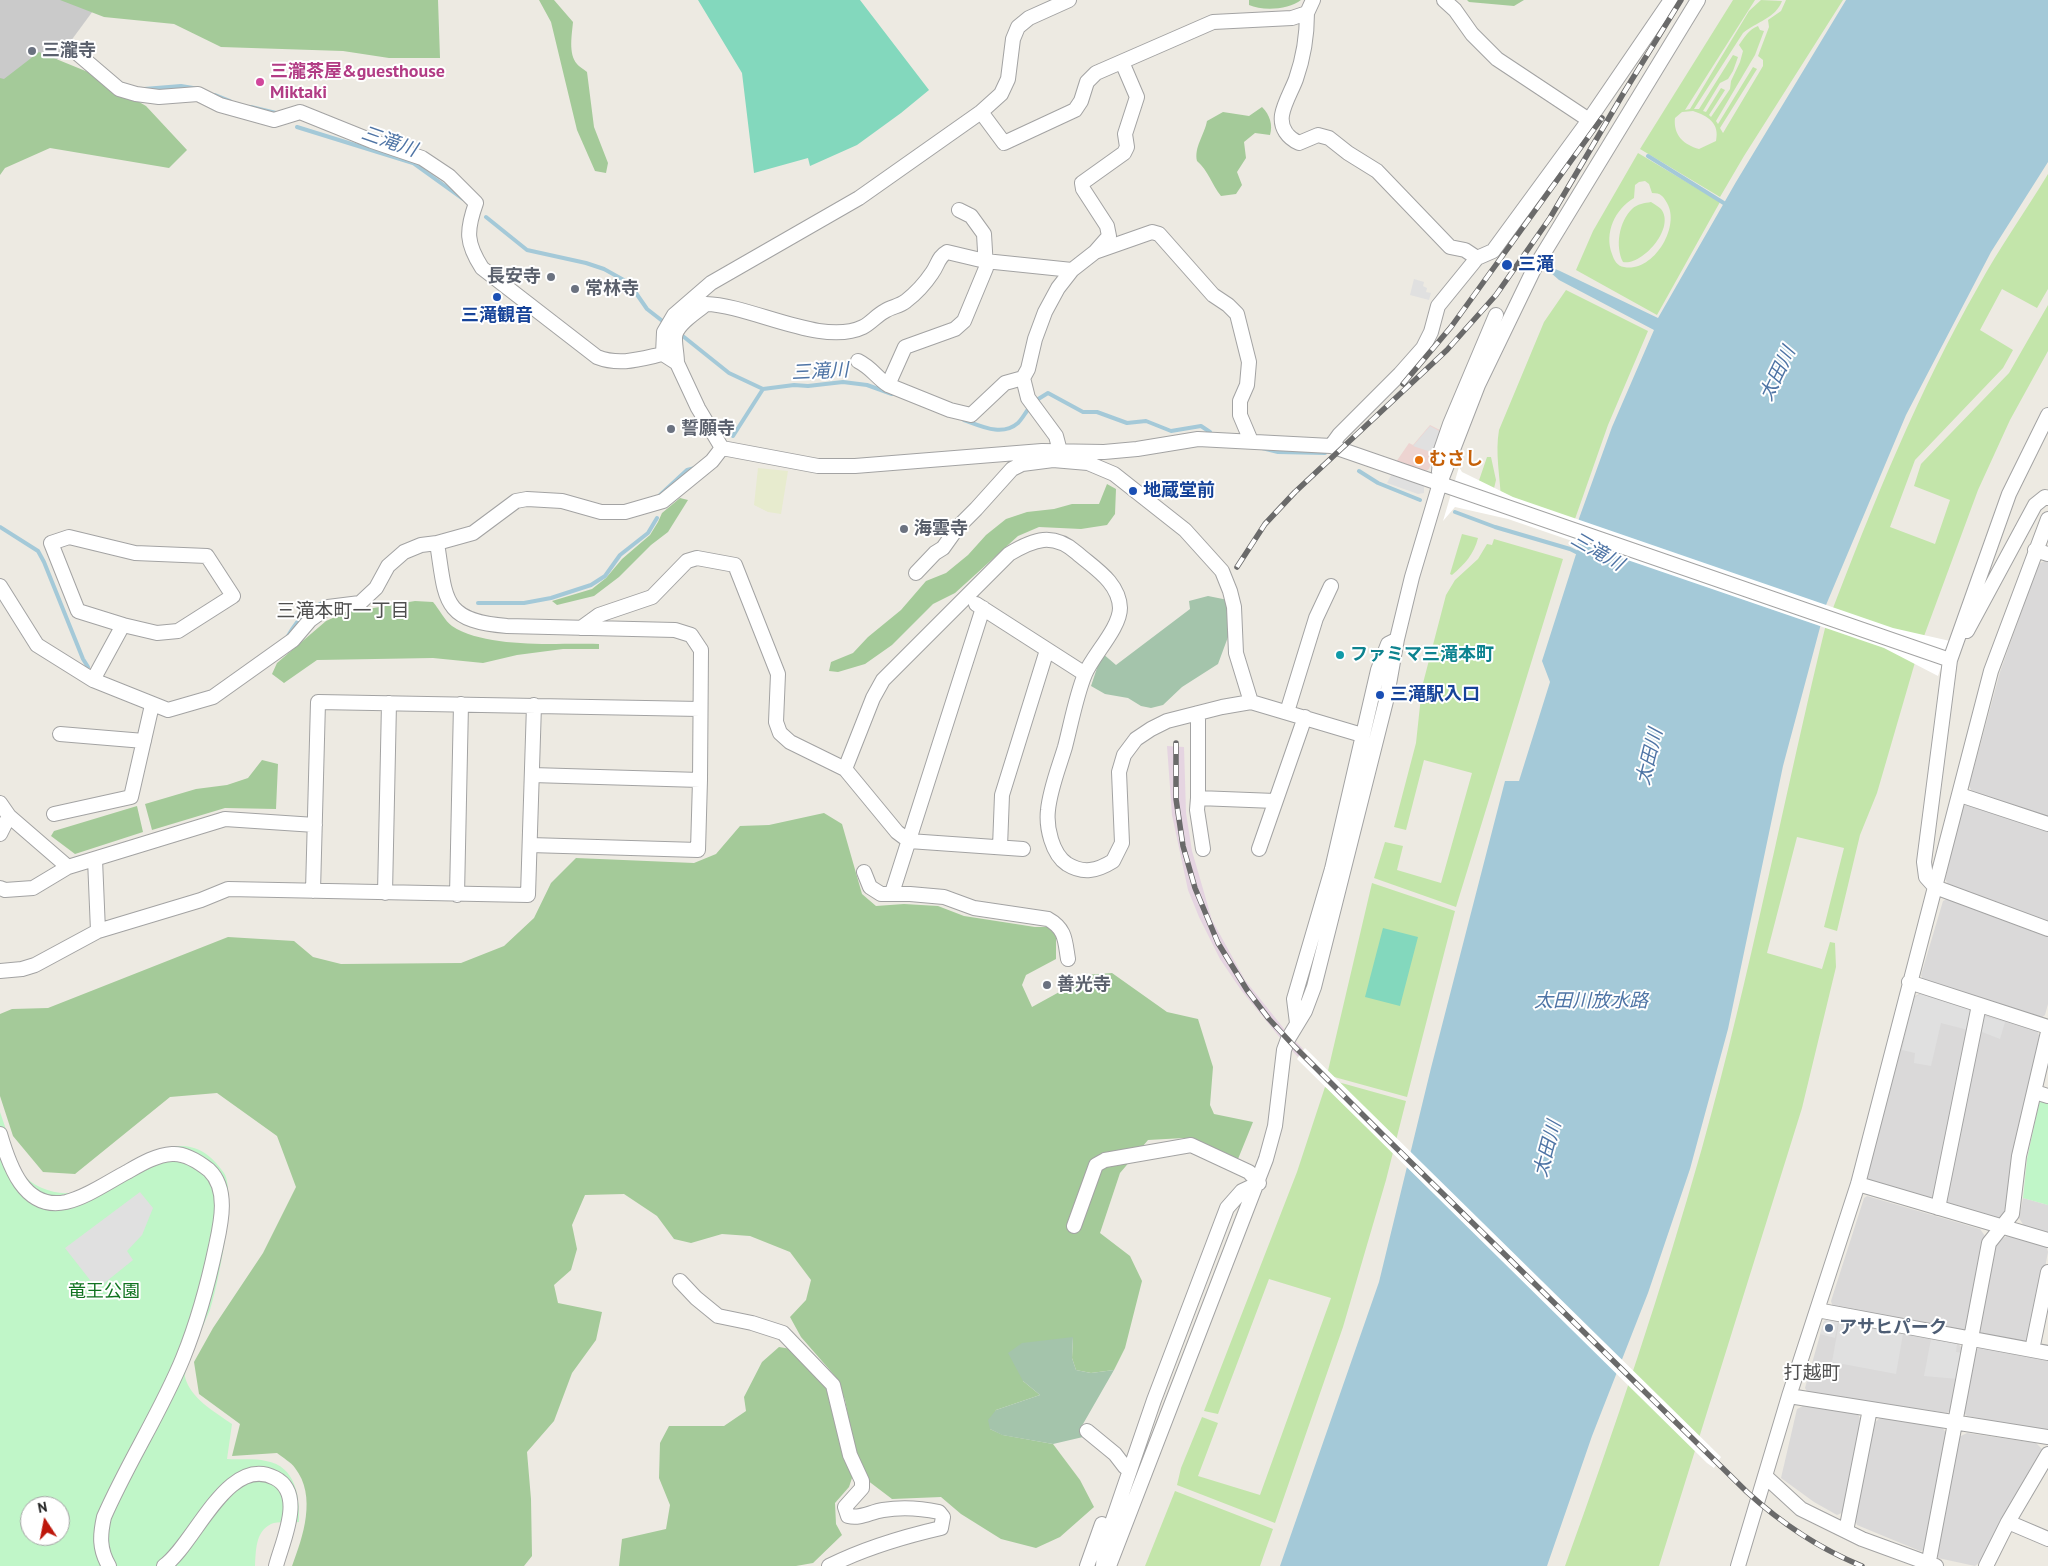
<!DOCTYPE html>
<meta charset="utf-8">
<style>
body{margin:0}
#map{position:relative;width:2048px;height:1566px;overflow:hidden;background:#edeae2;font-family:"PT Sans",sans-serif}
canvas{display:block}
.north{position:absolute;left:20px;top:1496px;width:50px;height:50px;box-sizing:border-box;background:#fff;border:1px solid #a4a4a4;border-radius:50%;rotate:349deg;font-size:14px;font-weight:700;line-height:20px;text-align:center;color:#1c1c1c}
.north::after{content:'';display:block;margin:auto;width:18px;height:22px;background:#bd170b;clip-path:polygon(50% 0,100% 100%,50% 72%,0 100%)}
</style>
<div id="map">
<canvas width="2048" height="1566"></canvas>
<div class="north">N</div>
</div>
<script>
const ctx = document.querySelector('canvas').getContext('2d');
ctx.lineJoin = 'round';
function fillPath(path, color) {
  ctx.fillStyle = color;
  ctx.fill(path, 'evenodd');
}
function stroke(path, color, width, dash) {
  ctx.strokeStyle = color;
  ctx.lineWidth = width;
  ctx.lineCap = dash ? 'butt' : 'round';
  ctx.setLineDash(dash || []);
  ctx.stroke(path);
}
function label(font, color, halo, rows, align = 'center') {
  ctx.font = font + ' "PT Sans","Noto Sans JP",sans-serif';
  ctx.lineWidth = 4;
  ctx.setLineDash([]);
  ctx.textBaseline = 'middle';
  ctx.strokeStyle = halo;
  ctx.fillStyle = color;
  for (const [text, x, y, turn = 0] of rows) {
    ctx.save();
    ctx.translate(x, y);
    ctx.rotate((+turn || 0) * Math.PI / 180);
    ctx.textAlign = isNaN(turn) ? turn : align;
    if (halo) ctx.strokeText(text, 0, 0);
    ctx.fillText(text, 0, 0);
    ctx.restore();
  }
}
const residential = new Path2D(`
 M2045 561 2048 562V820L1973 794 1969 786 2000 672 2038 564Z
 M1970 803 2048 830V921L1950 887 1945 879 1963 806Z
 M1947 899 2048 937V1004L2045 1015 2038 1020 1923 981 1921 975 1943 901Z
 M1921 993 1968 1007 1973 1013 1937 1196 1932 1200 1869 1182 1867 1177 1915 996Z
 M1983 1014 2037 1030 2040 1038 2013 1156 2004 1215 1997 1218 1946 1206 1943 1201Z
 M1867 1196 1980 1229 1985 1236 1968 1326 1961 1332 1833 1308 1831 1301 1864 1198Z
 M2023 1198 2048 1205V1233L2024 1226 2019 1218Z
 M2008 1235 2046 1245 2048 1252 2031 1340 2026 1343 1981 1336 1978 1330 1993 1245Z
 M1828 1319 1957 1342 1964 1351 1953 1409 1947 1413 1808 1393 1805 1388 1824 1321Z
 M1981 1346 2048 1358V1432L1967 1416 1963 1412 1974 1351Z
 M1803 1406 1858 1414 1862 1423 1844 1512 1837 1515 1814 1502 1781 1478 1797 1409Z
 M1880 1418 1942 1427 1948 1436 1928 1549 1920 1551 1857 1525 1854 1517 1873 1424Z
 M1967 1433 2036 1443 2044 1451 2003 1516 1980 1562 1975 1566 1938 1558 1937 1551 1959 1437Z`);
const commercial = new Path2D(`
 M1430 425 1442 431 1429 469 1426 471 1396 462 1409 443 1413 445Z`);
const industrial = new Path2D(`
 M1167 746 1184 747 1186 813 1192 851 1212 920 1245 980 1285 1030 1303 1049 1298 1057 1281 1039 1241 990 1220 959 1199 917 1188 890 1172 815Z`);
const religious = new Path2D(`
 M0 0H101L23 106 0 102Z`);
const farmland = new Path2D(`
 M758 468 788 471 781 514 768 512 754 505Z`);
const grass = new Path2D(`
 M1733 0H1755L1685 110 1690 109 1749 11 1761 0 1782 1C1776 18 1756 22 1743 33L1694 109H1699L1733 55 1738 57 1733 71 1728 79 1720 83 1703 111 1706 112 1721 88 1725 90 1709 115 1711 117 1730 89 1731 81 1740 62 1743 51 1739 45C1744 38 1749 29 1758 26L1760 30 1764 31 1755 55 1716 121 1718 124 1753 67 1757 69 1720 128 1723 133 1763 66V60L1758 56 1769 27 1768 20 1781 11 1786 0H1843L1744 156 1720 197 1640 149ZM1693 111C1708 116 1720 123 1716 141L1699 149C1684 145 1673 135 1675 118L1682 112Z
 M1638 153 1720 202 1657 315 1576 270 1593 231ZM1645 181 1649 184 1652 193C1661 193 1663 196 1667 203 1681 227 1653 273 1624 267 1617 266 1614 260 1612 254 1604 233 1615 209 1634 198L1635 185 1639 182Z
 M2048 174V289L2037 308 2002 289 1980 330 2013 350 2003 368 1915 460 1890 527 1935 544 1950 500 1914 486 1921 464 2009 373 2048 305V351L2010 420 1978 490 1920 647 1830 616C1873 504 1918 392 1978 287 1999 248 2025 212 2048 174Z
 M1651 202C1654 204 1658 206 1661 209 1676 228 1642 266 1623 262 1615 246 1619 222 1632 209 1637 204 1645 203 1651 202Z
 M1566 290 1648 331 1608 425 1569 536 1501 499C1500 476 1495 453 1499 430L1544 322Z
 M1487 457H1491L1496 480 1490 505 1473 498Z
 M1462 534 1478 538C1474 554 1465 564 1452 575L1450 574Z
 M1494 539 1563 559 1456 907 1374 878 1385 842 1403 846 1397 870 1441 883 1472 773 1424 760 1406 830 1394 827 1416 743 1422 687 1446 595 1455 580 1478 559 1487 544 1492 545Z
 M1827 620 1918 652 1877 793 1860 835 1837 931 1824 927 1844 848 1797 837 1767 953 1822 969 1830 942 1835 943 1836 967 1802 1108 1659 1566H1565C1615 1428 1662 1289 1702 1148 1751 974 1784 796 1827 620Z
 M1372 883 1455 911 1407 1097 1327 1075Z
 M1338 1082 1406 1101 1386 1180 1343 1327 1275 1523 1177 1485 1181 1468 1202 1417 1218 1423 1198 1476 1260 1495 1331 1298 1269 1279 1218 1414 1204 1411 1297 1172 1325 1087 1336 1090Z
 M1175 1491 1273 1529 1260 1566H1145Z`);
const forest = new Path2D(`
 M60 0H438L440 58H389L343 51 221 47 174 24 104 17Z
 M539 0H554L573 22C572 34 568 54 577 64 579 67 584 69 587 72L594 127 608 163 606 173 595 171 577 130 551 22Z
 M1249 0H1301C1289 10 1262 11 1249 5Z
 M1467 0H1524L1514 6 1469 2Z
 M39 52 88 72 146 106 187 150 169 168 50 148 5 168 0 175V78L4 79Z
 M1262 107C1270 115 1273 125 1270 135L1255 133 1244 142 1246 158 1237 172 1242 185 1236 194 1221 196C1212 185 1208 170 1197 161 1194 147 1204 136 1207 121L1223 112 1249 116Z
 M1107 484 1116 489 1115 514 1107 525 1081 529 1039 527 1018 536 955 593 933 604 892 645 865 664 838 672 829 671 831 662 853 653 868 637 901 610 926 581 946 573 968 555 986 535 1006 519 1027 512 1054 509 1072 504H1099Z
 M680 498 688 500 668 532 651 545 619 577 594 596 557 605 552 601 592 589 606 578 622 559 650 535 658 522 662 513Z
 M415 601 433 602C439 609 445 621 452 626 487 649 557 643 599 644V649H563L517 655 483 663 433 658 317 660 284 683 272 674 277 663 326 621 344 613Z
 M262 760 278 764 276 809 225 808 152 830 145 804 196 789 227 785 248 778Z
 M137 806 143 832 75 854 51 836 54 831Z
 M824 813 842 824 862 894 876 906 904 904 938 906 964 916 1035 927H1050L1056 934V959L1026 975 1022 985 1032 1007 1072 985 1085 975 1112 973 1167 1012 1198 1019 1213 1067 1210 1105 1214 1114 1253 1122 1238 1159 1184 1138 1148 1140 1120 1173 1100 1233 1130 1256 1142 1281 1125 1348 1114 1370 1091 1373 1076 1370 1072 1358 1073 1338 1023 1381 1040 1395 996 1410 990 1429 1003 1435 1053 1444 1080 1480 1094 1507 1060 1537 1036 1548 1001 1539 961 1514 941 1497 892 1499 867 1480 855 1452 845 1400 835 1376 801 1337 790 1317 806 1300 811 1280 790 1252 750 1236 722 1234 691 1243 674 1239 657 1216 624 1194 585 1195 572 1225 577 1249 571 1270 554 1285 558 1303 602 1312 596 1340 572 1373 554 1421 527 1452 531 1499 532 1556 524 1566H292C303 1537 317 1496 295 1468 291 1462 283 1458 277 1453L232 1456 240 1424 199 1394 194 1362 213 1328 263 1253 296 1187 277 1136 217 1093 170 1097 75 1174 43 1172 13 1136 0 1096V1014L12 1009 48 1008 228 937 294 941 313 957 341 964 461 963 504 946 534 918 551 883 576 858 694 863 716 854 740 826 769 825Z
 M779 1347 797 1350 824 1384 831 1400 840 1442 853 1475 849 1487 835 1503 836 1524 842 1535 813 1563 796 1566H619L622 1539 666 1529 670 1505 659 1478 660 1443 669 1426H724L746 1411 744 1397 762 1362Z`);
const cemetery = new Path2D(`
 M1208 596 1228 600V637L1218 664 1182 687 1163 705 1151 708 1141 706 1128 698 1105 694 1091 686 1102 653 1116 665 1190 609 1189 601Z
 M1073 1337 1072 1358 1076 1370 1091 1373 1114 1370 1079 1431 1083 1437 1053 1444 1002 1435 990 1429 988 1420 996 1410 1040 1395 1023 1381 1008 1353 1022 1343Z`);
const park = new Path2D(`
 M2047 1099 2048 1100V1205L2023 1198 2027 1159 2039 1103Z
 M0 1112C4 1124 8 1135 12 1147 14 1153 14 1160 17 1166 22 1175 32 1184 42 1188 52 1192 64 1195 75 1192 123 1177 181 1109 224 1173 237 1193 218 1286 210 1310 205 1321 184 1369 185 1377 190 1398 215 1412 232 1424L227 1459C239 1460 254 1458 266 1461 296 1466 300 1497 299 1522 291 1523 278 1521 271 1524 255 1532 256 1551 255 1566H0ZM30 1506H60V1536H30Z`);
const pitch = new Path2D(`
 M698 0H860L929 90 901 113 857 145 810 166 808 158 754 173 742 73Z
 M1383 928 1418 937 1400 1006 1365 997Z`);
const parking = new Path2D(`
 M1414 279 1424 282 1423 286 1427 288 1426 292 1431 293 1429 300 1410 295Z
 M1430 426 1441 432 1434 453 1413 446Z
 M1392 473 1422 484 1424 485V493L1418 494 1387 483Z
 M1921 994 1968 1009 1972 1014 1968 1030 1941 1023 1931 1066 1914 1063 1915 1053 1902 1050 1914 998Z
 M1983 1016 2005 1022 2000 1039 1977 1030Z
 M140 1192 153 1208 142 1235 127 1251 133 1260 97 1289 65 1248Z
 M1828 1320 1838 1322 1835 1338 1820 1334 1824 1322Z
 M1839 1323 1903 1334 1896 1374 1832 1362Z
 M1931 1339 1957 1344 1956 1352 1963 1353 1958 1379 1924 1376Z`);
const water = new Path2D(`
 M1846 0H2048V162L1991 252 1906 415 1826 605 1783 766 1728 1029 1690 1169 1648 1293 1592 1436 1547 1566H1280L1379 1282 1431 1068 1505 781H1519L1550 682 1542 661 1578 548 1577 524 1612 427 1654 330 1559 280 1551 273 1546 272 1550 267 1560 271 1658 318 1736 182Z`);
const pier = new Path2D(`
 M1459 467 1462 472 1513 497 1893 628 1950 641 1938 676 1884 648 1508 519 1455 507 1443 521Z
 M1305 1048 1721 1457 1714 1468 1707 1463 1297 1059Z`);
const stream = new Path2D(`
 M144 89 181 86 199 89
 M215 95 230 101
 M251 107 276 113
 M297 127 413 163 463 199
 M1648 156 1727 205
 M486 217 527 250 586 263 604 269 629 283 647 309 665 323
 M679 333 729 373 763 389 794 385 808 386 843 382 867 385 892 394
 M1035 401 1048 393 1083 412H1097L1127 423 1146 421 1171 431 1201 426 1210 432
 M964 420C981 426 1002 437 1018 423 1023 418 1026 411 1031 406
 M733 436 763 389
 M1262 448 1278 452 1325 453
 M1359 471 1378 483 1420 500
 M660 495 687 470 695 468
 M1455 512 1495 527 1570 549 1580 554
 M0 527 38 551 44 562 83 659 88 667
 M478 603H524L551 598 591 585 605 576 620 555 648 533 657 518
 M288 636C297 620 308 607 326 602`);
const minor = new Path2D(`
 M1444 0 1455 10 1472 34 1497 59 1589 120
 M1307 13C1307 34 1303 59 1296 79 1292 90 1284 103 1282 115 1280 128 1288 138 1299 143L1318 135 1329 138 1348 153 1377 171 1450 247 1465 250 1477 258
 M78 54 119 89 136 94 159 97 198 94 220 105 274 120 300 112 372 141 422 158 449 176 476 203C466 231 466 243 482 268L597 357C620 366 640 359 663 354L677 363 698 408 722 448 818 466H855L1042 451 1104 452 1137 449 1198 439 1331 446 1950 660
 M981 112 1004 143 1075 110 1081 101 1087 82 1096 73 1213 22 1292 18 1307 13 1313 0
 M1095 252 1152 232 1159 234 1213 295 1228 305 1237 314 1249 362 1247 385 1240 401V415L1251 441
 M663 354 664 332 674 315 711 283 859 198 981 112 1001 94 1008 79 1013 39 1018 27 1029 18 1069 0
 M858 361C872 368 876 377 888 385L950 410 971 415 1005 383 1023 378
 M677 363C677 355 675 347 675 339 674 325 696 313 706 304 751 305 822 347 863 327 871 323 877 315 885 311 891 307 900 306 906 301 915 294 926 282 932 273 938 265 938 257 947 252L985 261 1072 270
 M888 385 905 347 955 329 964 321 986 268 984 234 971 216 959 210
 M2048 415 2009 494 1950 660 1924 862 1926 877 1935 887 2048 929
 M1331 446 1339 435 1400 374 1423 348 1431 332 1438 306 1473 263 1477 258 1493 251 1589 120 1671 0
 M1060 451 1056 436 1028 398 1023 378 1028 369 1035 339 1045 312 1058 288 1072 270 1095 252 1109 236 1107 226 1083 189 1082 183 1124 153 1127 147 1125 134 1137 97 1122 62
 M1087 452 1088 463 1114 474 1185 530 1222 571 1230 591 1234 607 1236 653 1251 702
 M1439 472 1441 450 1450 424 1496 315
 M437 543C446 599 441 621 507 626L675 630 691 635 701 650 700 780 698 850 530 845
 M2035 550 2048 554
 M916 573 935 553 943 548 958 527 976 509 1012 469 1022 464 1053 460 1088 463
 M0 586 37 645 93 680 168 710 213 697 293 640 310 620 328 607 360 603 376 588 388 566 404 552 421 545 437 543 473 533 516 501 527 499 562 501 601 512H625L663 501 712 461 722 448
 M976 604 1085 674
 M581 628 599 615 652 597 687 561 697 558 735 565 778 674 776 722 780 733 790 742 845 769 897 832 909 841 1023 849
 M1967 631 2035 505 2045 497 2048 498
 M93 680 123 625 78 611 51 543 69 537 135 553 207 556 233 596 178 631 157 633 123 625
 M1287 712 1316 618 1331 586
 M1198 713V798L1275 801
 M60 734 144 741
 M845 769 873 698 883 680 1009 554C1034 539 1053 532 1077 553 1094 568 1119 582 1120 608 1120 628 1093 655 1085 674 1076 696 1071 724 1065 747 1059 767 1050 789 1048 810 1046 827 1052 854 1067 864 1083 874 1097 871 1113 861L1122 843 1119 772 1124 755 1136 739 1151 729 1167 721 1222 707 1251 702 1362 735
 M532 775 700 780
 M1960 795 2048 824
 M1198 798 1197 810 1203 849
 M0 803 9 816 68 867
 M54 814 131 797 152 705
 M0 834 9 816
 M1000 847 1002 795 1047 650
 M1259 849 1305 717
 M95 859 98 931
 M864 872 870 887 881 894H910L944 897 974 908 1048 919C1066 929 1065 941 1068 959
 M0 888 5 890 33 888 68 867 225 819 315 825
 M313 891 318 702 700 709
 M385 893 389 703
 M892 893 983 608
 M457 895 461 704
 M0 971 22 969 35 965 98 931 201 900 228 889 528 895 534 705
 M1909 982 2048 1027
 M1297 1023 1294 999 1332 869 1378 670 1388 644 1396 640
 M2035 1092 2048 1096
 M0 1134C9 1165 24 1211 66 1202 87 1197 108 1182 127 1172 141 1164 156 1155 172 1154 185 1153 199 1162 209 1170 229 1189 221 1223 216 1246 208 1284 198 1321 183 1358 161 1412 128 1462 104 1517 100 1535 99 1549 109 1566
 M1858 1184 2048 1240
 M1938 1208 1979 1005
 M1074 1226 1096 1165 1105 1160 1191 1145 1249 1172 1259 1183 1242 1191 1227 1208 1154 1400 1105 1543 1103 1566
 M680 1281 696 1298 718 1316 752 1323 783 1333 833 1385 850 1455 862 1481V1488L845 1507 848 1516C861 1519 870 1512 883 1510 901 1507 920 1508 939 1512L943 1517 941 1528C902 1537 865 1548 829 1566
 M1817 1310 2048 1353
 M2032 1350 2048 1272
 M1789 1396 2048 1437
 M1087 1431 1115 1454 1125 1467
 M1765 1476 1801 1509 1862 1539 1936 1566
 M2008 1522 2048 1539
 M1846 1531 1870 1409
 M164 1566C195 1544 228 1453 275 1478 306 1494 282 1542 276 1566
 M1087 1566 1102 1524
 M1109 1566 1266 1159 1275 1126 1284 1050 1288 1039 1305 1011 1314 987 1386 701 1397 639 1412 577 1440 483 1478 385 1534 269 1698 0
 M1738 1566 1789 1396 1858 1184 1991 671 2048 519
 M1928 1566 1989 1243 2012 1214 2019 1156 2048 1032
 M1986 1566 2008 1522 2048 1454`);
const rail = new Path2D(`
 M1403 384 1451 327 1602 118
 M1237 567 1265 524 1295 492 1447 350 1496 295 1550 218 1623 94 1681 0
 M1176 743V799L1183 846 1195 888 1218 943 1247 990 1269 1019 1293 1045 1382 1134 1747 1492C1781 1523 1820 1549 1862 1566`);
const markers = [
 [32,51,5,"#6b7280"],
 [260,82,5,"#d1479c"],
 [1507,265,6,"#1a4fb4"],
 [551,277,5,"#6b7280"],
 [575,289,5,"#6b7280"],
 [497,297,5,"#1a4fb4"],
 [671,429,5,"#6b7280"],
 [1419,460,5,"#e8710a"],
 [1133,491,5,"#1a4fb4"],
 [904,529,5,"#6b7280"],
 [1340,655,5,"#0f9aa8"],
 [1380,695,5,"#1a4fb4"],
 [1047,985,5,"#6b7280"],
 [1829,1328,5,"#5c6f8a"]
];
const worshipNames = [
 ["三瀧寺",42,51],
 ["長安寺",541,277,"right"],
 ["常林寺",585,289],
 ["誓願寺",681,429],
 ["海雲寺",914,529],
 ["善光寺",1057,985]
];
const hotelNames = [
 ["三瀧茶屋&guesthouse",270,72],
 ["Miktaki",270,93]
];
const transitNames = [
 ["三滝",1518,265],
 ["三滝観音",497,316,"center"],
 ["地蔵堂前",1143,491],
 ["三滝駅入口",1390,695]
];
const foodNames = [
 ["むさし",1429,460]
];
const cultureNames = [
 ["ファミマ三滝本町",1350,655]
];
const parkNames = [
 ["竜王公園",104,1292]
];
const serviceNames = [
 ["アサヒパーク",1839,1328]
];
const waterNames = [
 ["三滝川",389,142,19],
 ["三滝川",820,372,-3],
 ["太田川",1778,374,-64],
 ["三滝川",1597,552,30],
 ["太田川",1650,757,-76],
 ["太田川放水路",1591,1002],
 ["太田川",1548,1149,-75]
];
const neighbourhoodNames = [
 ["三滝本町一丁目",343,612],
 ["打越町",1812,1374]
];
fillPath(residential, '#dad9d9');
fillPath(commercial, '#edd4d1');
fillPath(industrial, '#e5d4e1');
fillPath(religious, '#cacaca');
fillPath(farmland, '#e7ebce');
fillPath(grass, '#c3e5aa');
fillPath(forest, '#a4ca99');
fillPath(cemetery, '#a4c4ab');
fillPath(park, '#c0f6c8');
fillPath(pitch, '#83d8bd');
fillPath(parking, '#e0e0e0');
fillPath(water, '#a4c9d8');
fillPath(pier, '#fff');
stroke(stream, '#a4c9d8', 4);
stroke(minor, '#a3a3a3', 16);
stroke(minor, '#fff', 14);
stroke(rail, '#6a6a6a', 5.5);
stroke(rail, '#fff', 4, [11]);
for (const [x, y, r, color] of markers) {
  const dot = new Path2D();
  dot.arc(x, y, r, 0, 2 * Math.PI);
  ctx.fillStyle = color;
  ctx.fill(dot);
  stroke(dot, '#fff', 2);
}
label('bold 18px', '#5b616d', '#fff', worshipNames, 'left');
label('bold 18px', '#b23c85', '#fff', hotelNames, 'left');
label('bold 18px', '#164399', '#fff', transitNames, 'left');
label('bold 18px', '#c56008', '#fff', foodNames, 'left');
label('bold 18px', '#0d838f', '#fff', cultureNames, 'left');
label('18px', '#117320', '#fff', parkNames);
label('bold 18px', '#4e5e75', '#fff', serviceNames, 'left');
label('italic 19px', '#4e74a5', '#fff', waterNames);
label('19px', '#4f4f4f', '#fff', neighbourhoodNames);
</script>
